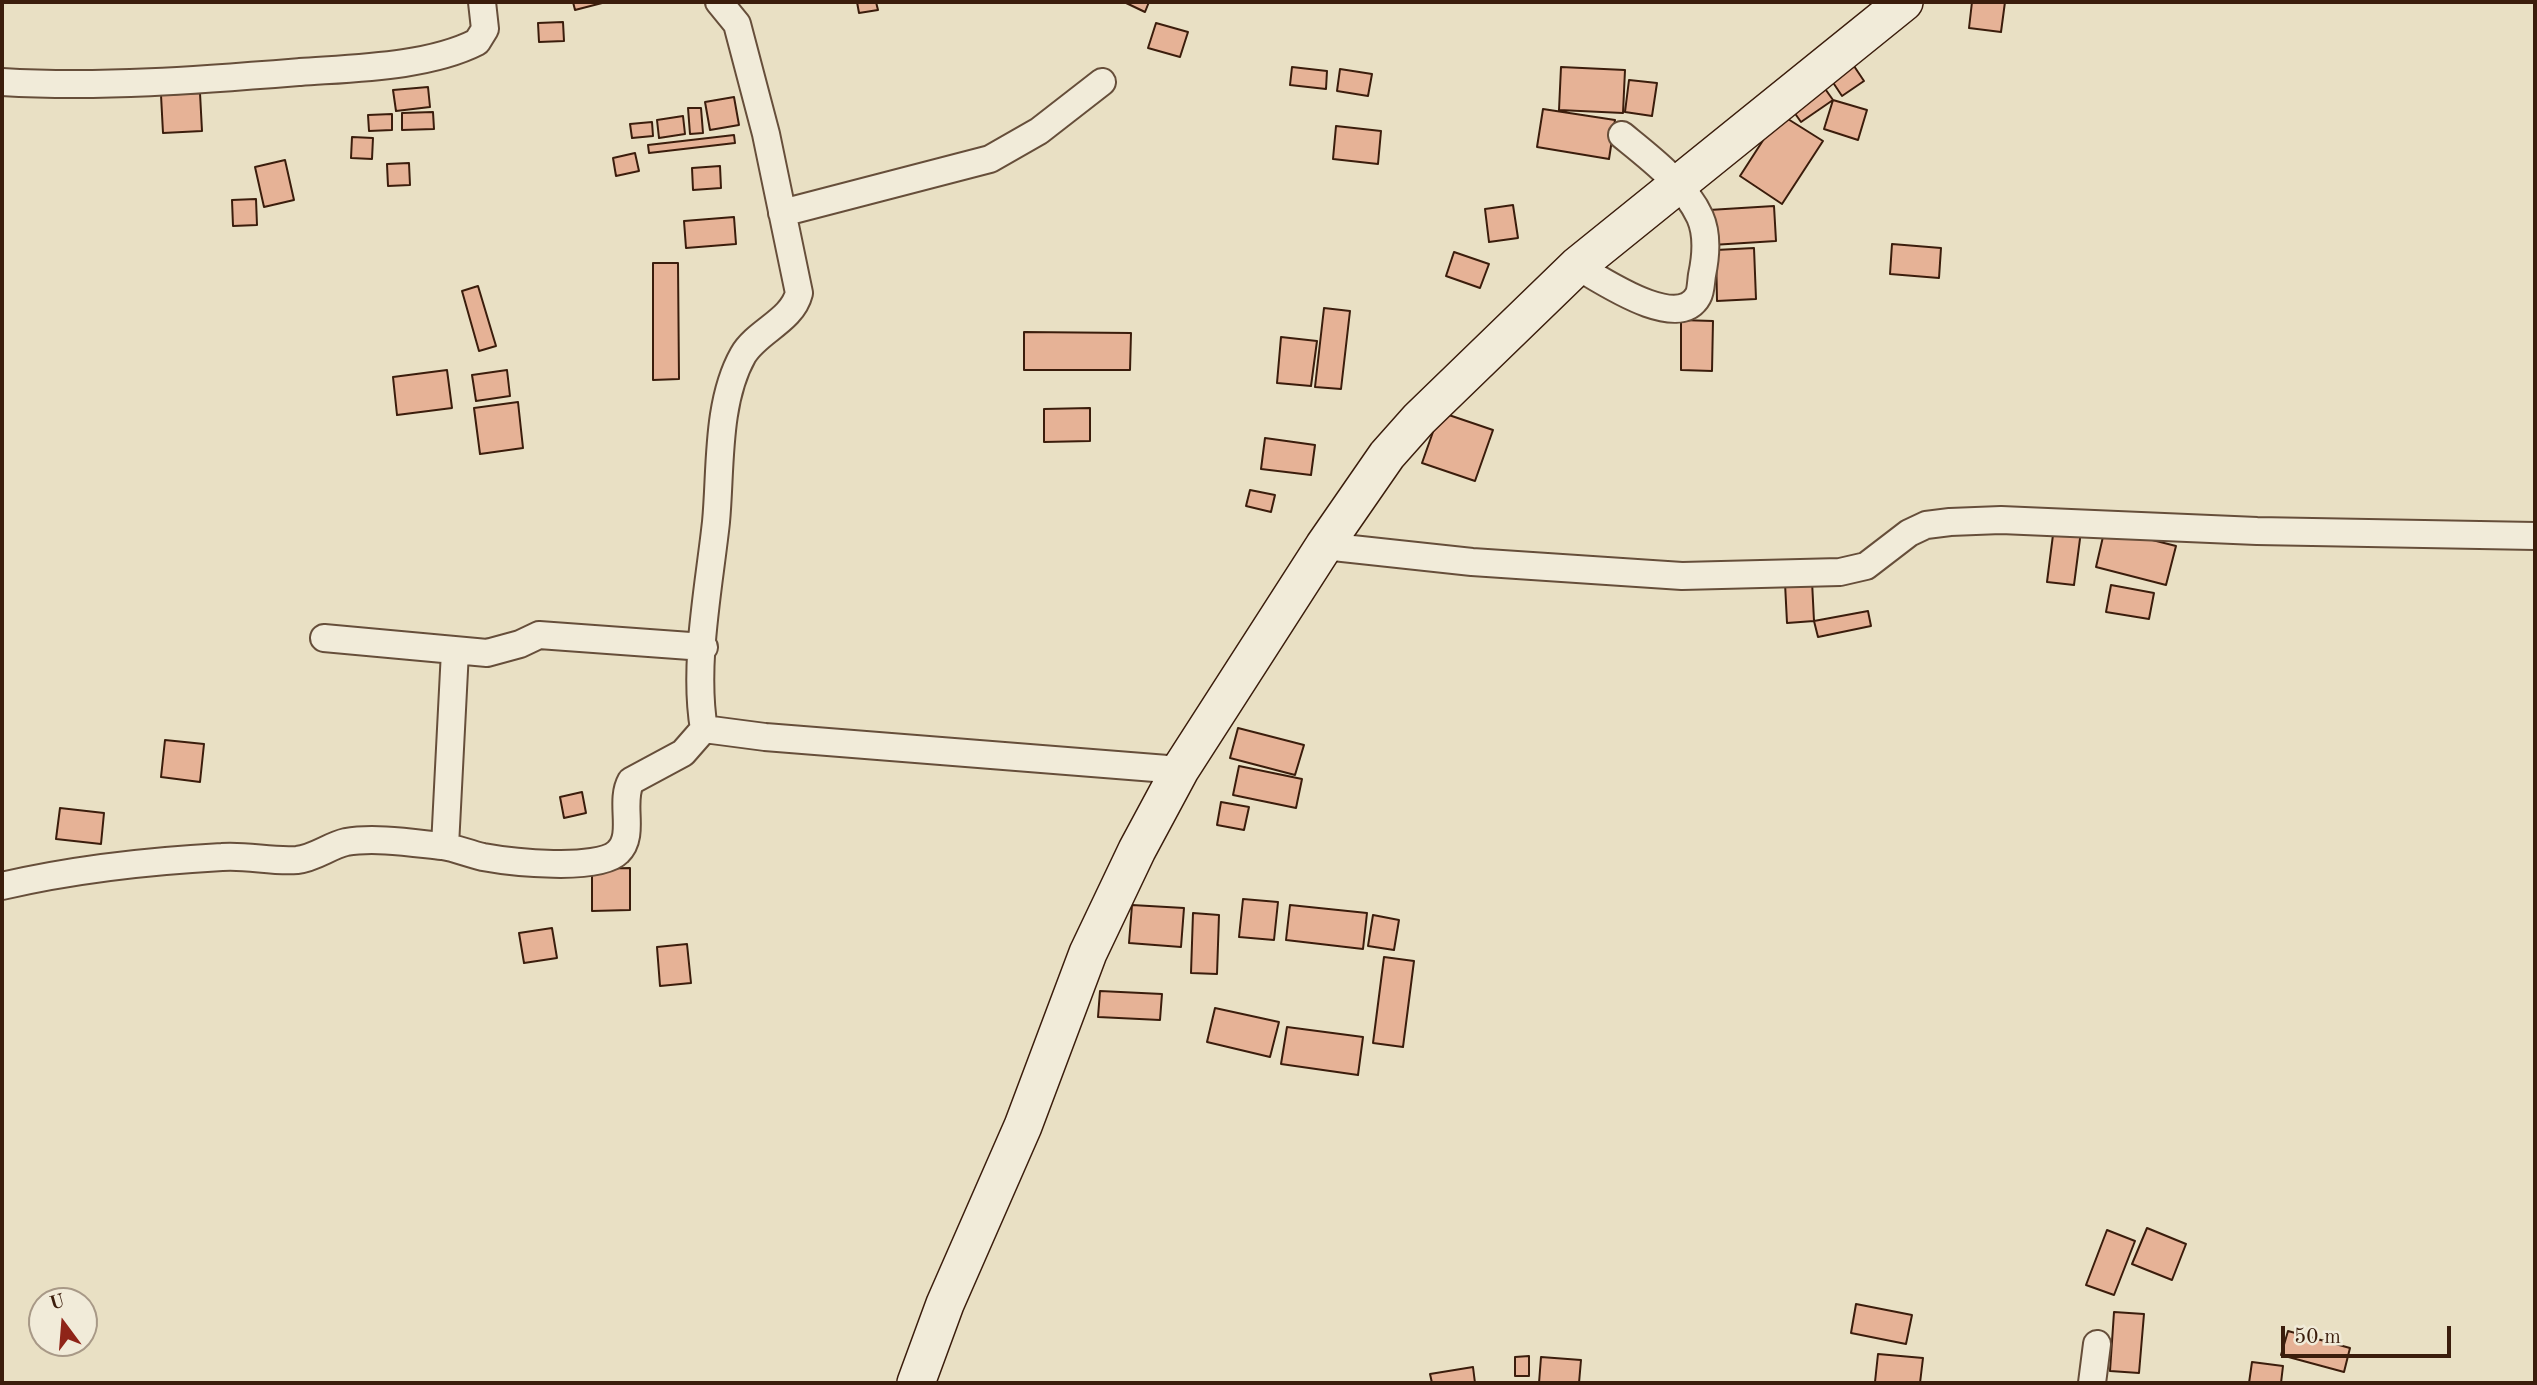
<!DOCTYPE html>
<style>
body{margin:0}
#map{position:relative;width:2537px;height:1385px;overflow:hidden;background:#e9e0c4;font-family:"Old Standard TT",serif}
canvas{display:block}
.frame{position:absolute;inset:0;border:4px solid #3b1d0c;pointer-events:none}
.north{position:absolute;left:28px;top:1287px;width:70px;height:70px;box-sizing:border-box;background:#f1ebd9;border:2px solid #a89987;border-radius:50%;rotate:344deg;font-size:19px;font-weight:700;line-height:28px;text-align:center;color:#3b1d0c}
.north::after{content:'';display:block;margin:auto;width:24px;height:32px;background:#8f2418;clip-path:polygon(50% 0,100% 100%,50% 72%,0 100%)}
.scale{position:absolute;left:2281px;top:1326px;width:170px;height:32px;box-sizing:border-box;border:4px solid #3b1d0c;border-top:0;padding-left:9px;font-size:21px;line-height:24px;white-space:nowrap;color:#3b1d0c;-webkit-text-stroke:5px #f1ebd9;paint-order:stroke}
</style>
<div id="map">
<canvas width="2537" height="1385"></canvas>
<div class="frame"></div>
<div class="north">U</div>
<div class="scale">50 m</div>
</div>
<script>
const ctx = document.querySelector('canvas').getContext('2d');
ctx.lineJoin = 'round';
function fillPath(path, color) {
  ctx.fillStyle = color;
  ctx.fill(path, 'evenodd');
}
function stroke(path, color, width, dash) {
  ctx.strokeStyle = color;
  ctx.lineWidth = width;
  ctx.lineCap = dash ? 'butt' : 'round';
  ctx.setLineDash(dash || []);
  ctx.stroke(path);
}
const building = new Path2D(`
 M573 2H606L575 10Z
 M857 2H876L878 10 859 13Z
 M1124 2H1149L1145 12Z
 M1972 2H2005L2001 32 1969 28Z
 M563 22 564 41 539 42 538 23Z
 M1156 23 1188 32 1180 57 1148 48Z
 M1852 63 1864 81 1842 96 1830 78Z
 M1292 67 1327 71 1326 89 1290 85Z
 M1561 67 1625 70 1623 113 1559 110Z
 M1340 69 1372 74 1368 96 1337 91Z
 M1629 80 1657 83 1652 116 1625 112Z
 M1821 83 1833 100 1801 122 1789 105Z
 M428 87 430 107 396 111 393 90Z
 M200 93 202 131 163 133 161 95Z
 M734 97 739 125 710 130 705 102Z
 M1833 100 1867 110 1858 140 1824 129Z
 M688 108H701L703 133 690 134Z
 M1543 109 1615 120 1609 159 1537 147Z
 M433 112 434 129 402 130V113Z
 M392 114V130L369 131 368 115Z
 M1780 114 1823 141 1782 204 1740 176Z
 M683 116 685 134 659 138 657 120Z
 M652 122 653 136 632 138 630 124Z
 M1336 126 1381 131 1378 164 1333 159Z
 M734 135 735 143 649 153 648 145Z
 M352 137 373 138 372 159 351 158Z
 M635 153 639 171 616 176 613 158Z
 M285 160 294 200 264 207 255 167Z
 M409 163 410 185 388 186 387 164Z
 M720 166 721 188 693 190 692 168Z
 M256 199 257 225 233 226 232 200Z
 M1513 205 1518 238 1489 242 1485 209Z
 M1774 206 1776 241 1712 245 1709 210Z
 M734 217 736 244 686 248 684 221Z
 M1892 244 1941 248 1939 278 1890 274Z
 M1754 248 1756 299 1717 301 1716 250Z
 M1454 252 1489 264 1480 288 1446 276Z
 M653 263H678L679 379 653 380Z
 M478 286 496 346 479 351 462 291Z
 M1324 308 1350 311 1341 389 1315 387Z
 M1681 320 1713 321 1712 371 1681 370Z
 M1024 332 1131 333 1130 370H1024Z
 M1281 337 1317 341 1311 386 1277 383Z
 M447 370 452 408 397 415 393 377Z
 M507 370 510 396 476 401 472 375Z
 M518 402 523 448 480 454 474 408Z
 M1090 408V441L1044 442V409Z
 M1440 412 1493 430 1475 481 1422 463Z
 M1265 438 1315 445 1311 475 1261 469Z
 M1250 490 1275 495 1271 512 1246 506Z
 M2054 527 2081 531 2074 585 2047 582Z
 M2105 528 2176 546 2166 585 2096 567Z
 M1812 581 1814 621 1787 623 1785 583Z
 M2111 585 2154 593 2149 619 2106 612Z
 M1868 611 1871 626 1818 637 1814 621Z
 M1238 728 1304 745 1295 775 1230 758Z
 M165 740 204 744 200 782 161 777Z
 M1239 766 1302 779 1296 808 1233 795Z
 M582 792 586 813 564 818 560 797Z
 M1221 802 1249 807 1244 830 1217 825Z
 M60 808 104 813 101 844 56 839Z
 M630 868V910L592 911V869Z
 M1243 899 1278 902 1274 940 1239 937Z
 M1132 905 1184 908 1181 947 1129 943Z
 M1290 905 1367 913 1363 949 1286 940Z
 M1193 913 1219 915 1217 974 1191 973Z
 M1373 915 1399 920 1394 950 1368 946Z
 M552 928 557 958 524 963 519 933Z
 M687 944 691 983 660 986 657 947Z
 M1384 957 1414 961 1403 1047 1373 1043Z
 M1100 991 1162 994 1160 1020 1098 1017Z
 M1215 1008 1279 1022 1270 1057 1207 1042Z
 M1287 1027 1363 1037 1358 1075 1281 1064Z
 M2147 1228 2186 1244 2172 1280 2132 1264Z
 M2107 1230 2135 1241 2114 1295 2086 1285Z
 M1856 1304 1912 1315 1906 1344 1851 1333Z
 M2114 1312 2144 1314 2139 1373 2110 1371Z
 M2288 1331 2350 1348 2344 1372 2281 1355Z
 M1878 1354 1923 1358 1920 1383 1875 1382Z
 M1529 1356V1376H1515V1357Z
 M1541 1357 1581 1360 1579 1383H1539Z
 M2252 1362 2283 1366 2281 1383H2249Z
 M1473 1367 1475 1383H1432L1430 1374Z`);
const street = new Path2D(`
 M2 82C101 88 200 80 300 72 354 68 428 67 477 42L485 29 482 2
 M782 213 990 159 1039 131 1102 82
 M1577 266C1600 279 1678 333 1698 296 1701 291 1701 281 1702 275 1706 256 1708 235 1700 217 1685 184 1649 157 1622 135
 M1324 546 1472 562 1682 576 1840 572 1866 566 1909 533 1926 525 1950 522 2001 520 2257 531 2535 536
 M324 638 487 653 520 644 539 635 704 647
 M704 729C693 665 709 587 716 522 721 470 716 403 743 355 757 331 792 321 799 293L766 134 737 24 719 2
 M445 846 455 651
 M2 886C75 869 148 861 222 857 247 855 272 862 297 860 315 858 329 846 346 842 375 837 413 843 442 846 456 848 469 854 483 857 510 862 598 872 618 852 636 835 619 802 631 781L683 753 704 729 765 737 1180 770
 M2092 1383 2097 1344`);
const secondary = new Path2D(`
 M916 1383 945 1304 1023 1126 1088 953 1137 850 1180 770 1324 546 1387 455 1419 419 1577 266 1904 2`);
fillPath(building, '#e6b296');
stroke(building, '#3b1d0c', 2);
stroke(street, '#664e3a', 30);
stroke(secondary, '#3b1d0c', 40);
stroke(street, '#f1ebd9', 26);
stroke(secondary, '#f1ebd9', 37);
</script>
